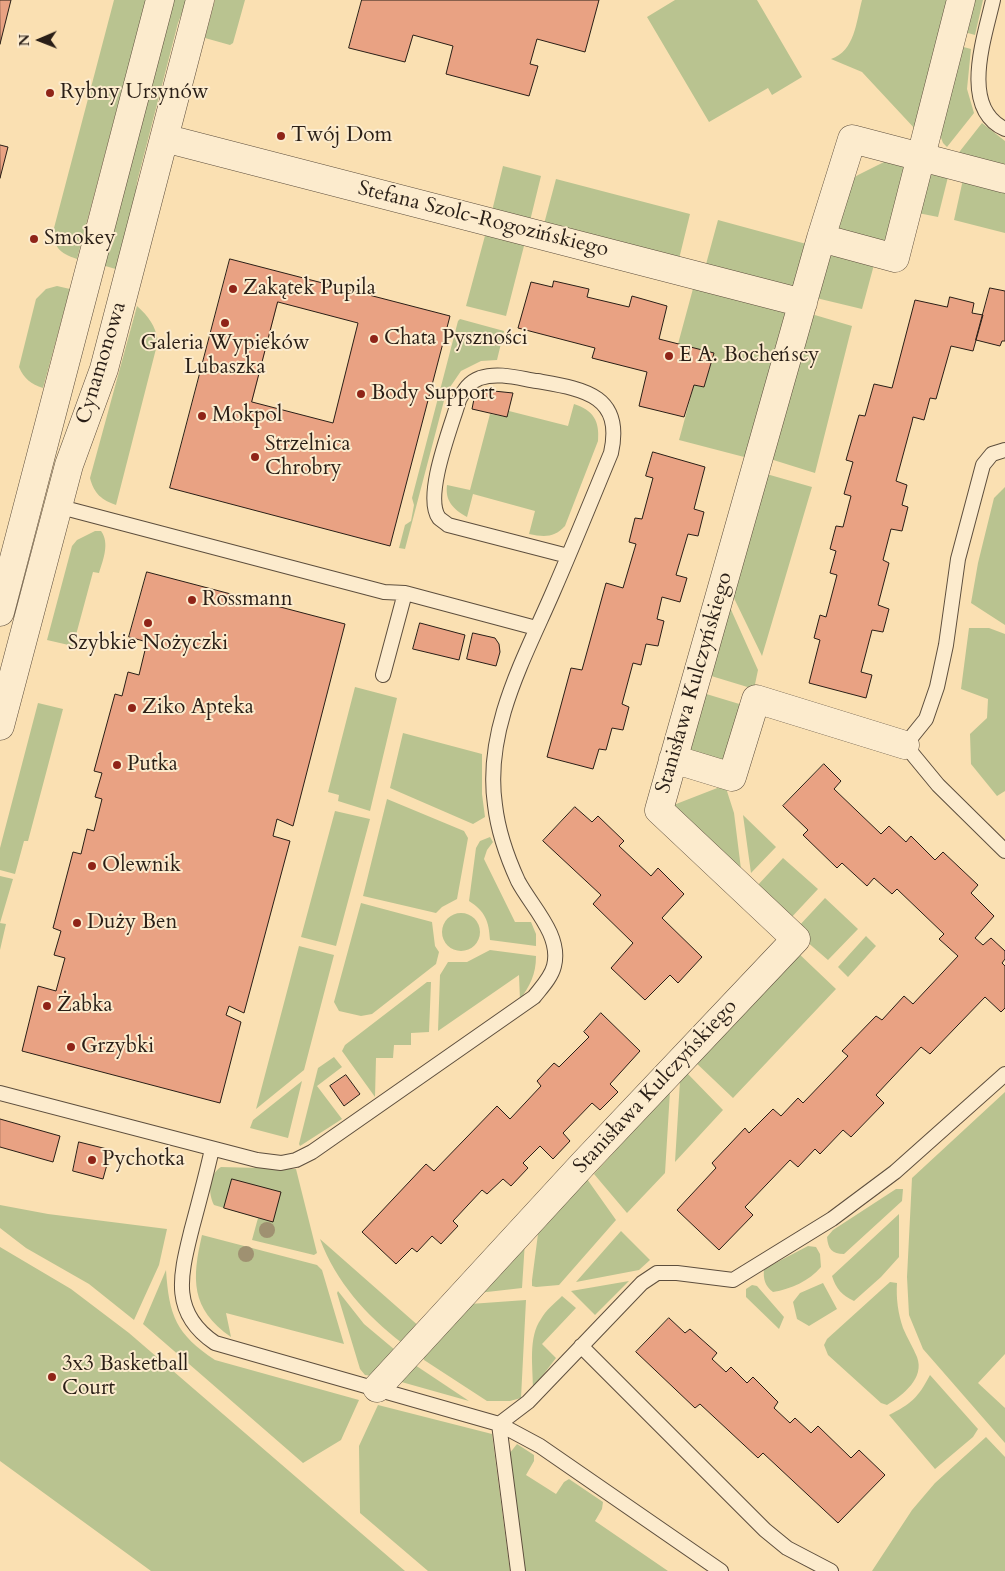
<!DOCTYPE html>
<meta charset="utf-8">
<style>
body{margin:0}
#map{position:relative;width:1005px;height:1571px;overflow:hidden;background:#fae0b2;font-family:Cardo,serif}
canvas{display:block}
.north{position:absolute;left:15px;top:15px;width:50px;height:50px;-webkit-text-stroke:4px #fcebcd;paint-order:stroke;rotate:269deg;font-size:14px;font-weight:700;line-height:20px;text-align:center;color:#291e16}
.north::after{content:'';display:block;margin:auto;width:18px;height:22px;background:#291e16;clip-path:polygon(50% 0,100% 100%,50% 72%,0 100%)}
</style>
<div id="map">
<canvas width="1005" height="1571"></canvas>
<div class="north">N</div>
</div>
<script>
const ctx = document.querySelector('canvas').getContext('2d');
ctx.lineJoin = 'round';
function fillPath(path, color) {
  ctx.fillStyle = color;
  ctx.fill(path, 'evenodd');
}
function stroke(path, color, width, dash) {
  ctx.strokeStyle = color;
  ctx.lineWidth = width;
  ctx.lineCap = dash ? 'butt' : 'round';
  ctx.setLineDash(dash || []);
  ctx.stroke(path);
}
function label(font, color, halo, rows, align = 'center') {
  ctx.font = font + ' Cardo,serif';
  ctx.lineWidth = 4;
  ctx.setLineDash([]);
  ctx.textBaseline = 'middle';
  ctx.strokeStyle = halo;
  ctx.fillStyle = color;
  for (const [text, x, y, turn = 0] of rows) {
    ctx.save();
    ctx.translate(x, y);
    ctx.rotate((+turn || 0) * Math.PI / 180);
    ctx.textAlign = isNaN(turn) ? turn : align;
    if (halo) ctx.strokeText(text, 0, 0);
    ctx.fillText(text, 0, 0);
    ctx.restore();
  }
}
const green = new Path2D(`
 M114 0H146L77 259C59 253 53 247 54 228Z
 M171 0H187L178 23 137 182 132 223 119 270 102 265Z
 M215 0H245L233 43 230 45 205 38Z
 M675 0H757L802 77 772 95 768 88 709 122 647 17Z
 M862 0H952L916 130 862 72 831 59C855 51 856 22 862 0Z
 M969 0H983L975 35 961 31Z
 M956 45 971 49 967 89 974 113 947 147 943 143 937 127Z
 M982 123 1005 141V172L953 160Z
 M888 160 912 163 890 249 831 234 845 184 858 175Z
 M503 166 541 176 530 221 492 211Z
 M924 167 949 173 938 217 913 212Z
 M964 175 1005 186V233L954 220Z
 M556 179 690 214 679 259 544 224Z
 M718 220 810 245 798 293 705 268Z
 M486 232 525 242 506 316 466 306Z
 M826 249 875 261 862 309 812 297Z
 M694 285 788 311 748 458 679 440 694 385 704 387 714 354 678 344Z
 M57 286 70 289 43 388C31 384 24 379 19 367L36 299 46 289Z
 M137 306C149 317 155 325 158 341L116 505C102 500 94 494 90 478Z
 M808 313 852 326 815 473 767 458Z
 M460 319 504 331 497 360 481 361 461 371 446 393 405 549 399 548 405 525 411 521 414 505 412 498 458 321Z
 M574 404C593 410 600 421 598 441L565 526C554 538 544 537 529 534L535 511 473 494 467 517C453 509 445 501 447 485L470 490 490 414 507 417 509 411 568 426Z
 M763 473 812 487 762 656 731 592Z
 M1005 487V625L971 603 978 563 994 498Z
 M95 531H101C110 543 103 560 99 573L93 572 73 646 47 640 72 546 77 540Z
 M728 603 758 670 754 689 708 675Z
 M969 628H989L1005 634V791L997 796 971 764 970 734 987 718 988 699 961 689Z
 M355 687 397 698 370 811 338 801 339 795 328 792Z
 M703 693 746 706 728 769 686 756Z
 M38 703 63 709 28 841H24L15 874 0 870V848Z
 M403 733 482 754V794L485 817 473 824 390 788Z
 M725 785 734 813 742 877 671 806Z
 M387 799 464 831 468 838 457 899 442 907 436 913 363 896Z
 M335 811 370 819 336 946 301 937Z
 M743 815 776 847 751 873Z
 M490 837 493 842 487 850 484 859 515 922H531L536 934V946L490 940C489 921 485 911 469 901L476 848 480 841Z
 M783 858 818 889 789 920 756 887Z
 M0 876 13 879 0 923 6 924 0 950Z
 M825 898 858 929 828 960 806 941 798 927Z
 M361 903 432 922 435 946 439 952 436 964 372 1014 361 1016 339 1011 334 1002Z
 M442 932a19 19 0 1 1 38 0a19 19 0 1 1-38 0Z
 M866 936 876 946 848 977 838 967Z
 M299 946 334 955 304 1070 256 1109Z
 M490 950 536 956C536 975 530 985 520 1000L519 975 438 1031 440 975 448 962H467Z
 M796 951 836 989 733 1098 693 1060Z
 M427 982H431L429 1032 411 1033V1045H394L393 1058H376L375 1097 342 1051 345 1045Z
 M334 1057 342 1067 317 1086 342 1119 300 1146 299 1144 318 1068Z
 M687 1073 723 1110 675 1162 680 1081Z
 M302 1081 288 1138 250 1128 253 1120Z
 M670 1091 665 1173 627 1213 594 1174Z
 M1005 1092V1354L978 1383 1005 1408V1443L923 1349 909 1315 907 1277 912 1178Z
 M221 1167 296 1169 317 1253 314 1255 252 1240 258 1218 214 1205C208 1193 208 1175 221 1167Z
 M587 1179 616 1220 559 1285 536 1287 532 1286V1280L538 1234Z
 M896 1189H903L902 1201 844 1254C832 1254 828 1249 827 1237L833 1230Z
 M0 1205 48 1214 167 1229 159 1265 134 1320 89 1284 26 1248 0 1228Z
 M899 1214V1257L881 1277 854 1301C842 1295 836 1289 832 1276Z
 M621 1231 650 1260 639 1270 576 1282Z
 M202 1235 317 1265 322 1270 344 1344 226 1313 231 1337C190 1309 192 1278 202 1235Z
 M320 1239 421 1328 402 1343C366 1315 336 1282 320 1239Z
 M525 1241 522 1288 478 1293Z
 M808 1246 816 1247 820 1254 821 1267C809 1281 791 1289 773 1292 765 1286 763 1279 764 1269Z
 M0 1247 71 1289 129 1333 405 1571H151L0 1461Z
 M166 1270C169 1316 176 1334 215 1360L359 1400 341 1440 303 1463 143 1324Z
 M629 1281 595 1315 571 1291Z
 M890 1282 897 1283C896 1299 898 1313 903 1328 907 1338 913 1347 917 1357 925 1378 903 1395 887 1405L881 1403 828 1355 824 1345 827 1339Z
 M823 1283 837 1309 809 1326 797 1319 793 1302 800 1293Z
 M752 1285 757 1286 784 1317 779 1329 746 1297V1289Z
 M338 1291 364 1324 395 1350 372 1376 365 1375 360 1369 337 1293Z
 M562 1296 576 1308 542 1344 556 1358 533 1388C533 1367 528 1337 541 1319 546 1310 555 1303 562 1296Z
 M526 1300 521 1398 510 1401H487L424 1360 421 1352 470 1304Z
 M415 1365 469 1401 398 1381Z
 M930 1375 978 1429 973 1437 935 1469 889 1415C911 1404 918 1398 930 1375Z
 M378 1405 492 1434 510 1571H428L360 1513 359 1446Z
 M986 1437 1005 1457V1571H872L912 1510 935 1483Z
 M517 1444 534 1455V1461L526 1475 556 1494 564 1482 569 1479 603 1502 602 1509 595 1521 668 1571H525L509 1454Z`);
const building = new Path2D(`
 M0 0H11L0 44Z
 M362 0H599L585 52 537 39 530 64 538 66 529 96 446 74 453 46 413 35 405 62 349 48Z
 M0 145 8 147 0 178Z
 M230 259 450 316 390 546 170 488ZM278 302 358 323 333 423 252 402Z
 M554 281 589 289 587 297 629 307 632 296 667 306 659 339 714 353 704 387 694 385 684 417 639 406 647 372 592 358 595 348 518 328 531 282 552 287Z
 M990 288 1005 291V341H1002L1000 346 976 340Z
 M950 297 974 303 972 313 983 315 973 351 951 346 936 399 930 398 924 420 913 417 912 422 896 481 907 485 902 505 908 507 902 531 891 529 883 560 889 563 878 605 889 609 883 632 872 630 861 672 872 675 866 698 809 683 820 640 814 638 820 615 826 617 837 575 830 573 836 551 830 549 836 526 843 527 851 496 844 494 853 462 846 460 859 415 865 416 874 384 892 388 915 300 947 307Z
 M484 390 513 393 507 417 472 409 474 399Z
 M653 452 705 467 694 509 704 512 698 536 688 534 676 575 687 578 680 602 662 597 657 619 664 621 658 646 646 644 641 665 633 663 622 704 629 707 623 730 612 728 606 750 599 749 593 769 547 757 571 668 582 670 606 583 623 588 636 544 629 542 635 518 642 519 653 478 646 476Z
 M147 572 345 624 293 826 277 819 273 836 290 841 244 1013 229 1006 226 1015 241 1022 220 1103 22 1051 38 986 56 991 65 958 54 955 61 931 53 928 73 852 81 854 87 829 94 831 102 799 95 797 102 773 94 771 115 694 122 696 128 672 139 675 147 642 129 637Z
 M420 623 465 635 459 660 413 649Z
 M473 633 495 638 499 644 500 652 496 666 467 659Z
 M824 764 841 781 834 789 881 834 889 826 906 842 911 836 935 860 943 852 978 885 971 893 994 916 975 938 983 945 991 938 1005 951V959L1002 963 1005 966V1008L1001 1012 985 997 930 1054 921 1047 876 1095 884 1103 851 1137 843 1130 820 1154 815 1149 798 1167 790 1160 745 1207 753 1215 719 1250 677 1210 716 1168 712 1163 745 1128 749 1133 773 1109 781 1116 798 1098 803 1103 848 1056 842 1051 876 1016 882 1020 904 996 913 1004 958 956 939 939 944 934 897 889 892 894 874 878 867 886 842 863 837 868 803 835 808 830 783 806Z
 M575 807 592 822 598 816 624 841 619 846 651 876 658 868 684 894 662 918 702 957 678 983 670 975 645 1000 611 968 633 943 593 904 601 895 543 841Z
 M601 1013 640 1051 610 1084 618 1092 600 1110 592 1103 563 1133 570 1141 553 1159 540 1146 523 1163 528 1168 511 1186 503 1179 487 1194 482 1190 453 1221 458 1226 441 1244 432 1236 417 1252 412 1248 396 1264 362 1232 426 1164 434 1171 497 1106 510 1119 541 1086 537 1081 554 1063 559 1067 589 1037 584 1032Z
 M346 1075 360 1094 344 1106 330 1086Z
 M0 1119 60 1136 53 1162 0 1147Z
 M79 1142 111 1150 103 1179 73 1171Z
 M232 1179 281 1192 273 1222 224 1208Z
 M669 1318 685 1333 690 1329 717 1353 712 1359 726 1372 731 1367 747 1383 753 1377 778 1402 774 1408 790 1423 795 1418 811 1433 818 1426 851 1458 859 1450 885 1475 838 1523 763 1453 758 1458 700 1404 695 1408 636 1352Z`);
const lane = new Path2D(`
 M993 0C985 36 959 108 1005 129
 M1005 450 992 454 983 465 958 559 946 645 937 687 926 719 905 745 938 785 1005 851
 M53 505 384 592 405 593 536 628
 M383 675 405 593
 M0 1093 257 1160 281 1163 296 1160 312 1152 534 997C541 988 551 978 554 966 562 935 531 906 518 881 507 857 498 831 495 805 484 730 524 659 553 592 573 546 592 499 611 453 624 394 582 389 537 381 518 378 498 372 480 378 469 382 464 390 459 400 452 425 423 496 439 518 441 520 446 523 448 525L568 556
 M212 1149C206 1176 199 1202 192 1228 181 1273 169 1312 215 1343L499 1424 540 1446 721 1571
 M581 1346 765 1530 787 1548 831 1571
 M499 1424 528 1402 642 1283 657 1273H677L733 1280 832 1219 895 1172 1005 1074
 M499 1424 518 1571`);
const street = new Path2D(`
 M164 138 803 303
 M821 238 895 258 961 0
 M0 612 160 0
 M0 726 69 465 104 369 200 0
 M673 759 732 777 756 699 905 745
 M377 1388 584 1163 796 939 659 810 821 238 852 139 1005 179`);
const trees = [
 [267,1230],
 [246,1254]
];
const markers = [
 [50,93,5,"#8f2418"],
 [281,136,5,"#8f2418"],
 [34,239,5,"#8f2418"],
 [233,289,5,"#8f2418"],
 [225,323,5,"#8f2418"],
 [374,339,5,"#8f2418"],
 [669,356,5,"#8f2418"],
 [361,394,5,"#8f2418"],
 [202,416,5,"#8f2418"],
 [255,457,5,"#8f2418"],
 [192,600,5,"#8f2418"],
 [148,623,5,"#8f2418"],
 [132,708,5,"#8f2418"],
 [117,765,5,"#8f2418"],
 [92,866,5,"#8f2418"],
 [77,923,5,"#8f2418"],
 [47,1006,5,"#8f2418"],
 [71,1047,5,"#8f2418"],
 [92,1160,5,"#8f2418"],
 [52,1377,5,"#8f2418"]
];
const poiNames = [
 ["Rybny Ursynów",60,93],
 ["Twój Dom",291,136],
 ["Smokey",44,239],
 ["Zakątek Pupila",243,289],
 ["Chata Pyszności",384,339],
 ["Galeria Wypieków",225,344,"center"],
 ["Lubaszka",225,368,"center"],
 ["E A. Bocheńscy",679,356],
 ["Body Support",371,394],
 ["Mokpol",212,416],
 ["Strzelnica",265,445],
 ["Chrobry",265,469],
 ["Rossmann",202,600],
 ["Szybkie Nożyczki",148,644,"center"],
 ["Ziko Apteka",142,708],
 ["Putka",127,765],
 ["Olewnik",102,866],
 ["Duży Ben",87,923],
 ["Żabka",57,1006],
 ["Grzybki",81,1047],
 ["Pychotka",102,1160],
 ["3x3 Basketball",62,1365],
 ["Court",62,1389]
];
const streetNames = [
 ["Stefana Szolc-Rogozińskiego",483,220,14],
 ["Cynamonowa",102,363,-73],
 ["Stanisława Kulczyńskiego",695,683,-74],
 ["Stanisława Kulczyńskiego",656,1087,-47]
];
fillPath(green, '#b9c390');
fillPath(building, '#e9a283');
stroke(building, '#291e16', 1);
stroke(lane, '#5d4e3d', 16);
stroke(street, '#5d4e3d', 29);
stroke(lane, '#fcebcd', 14);
stroke(street, '#fcebcd', 28);
ctx.fillStyle = '#9f9171';
for (const [x, y] of trees) {
  ctx.beginPath();
  ctx.arc(x, y, 8, 0, 2 * Math.PI);
  ctx.fill();
}
for (const [x, y, r, color] of markers) {
  const dot = new Path2D();
  dot.arc(x, y, r, 0, 2 * Math.PI);
  ctx.fillStyle = color;
  ctx.fill(dot);
  stroke(dot, '#fcebcd', 2);
}
label('21px', '#291e16', '#fcebcd', poiNames, 'left');
label('21px', '#291e16', '#fcebcd', streetNames);
</script>
